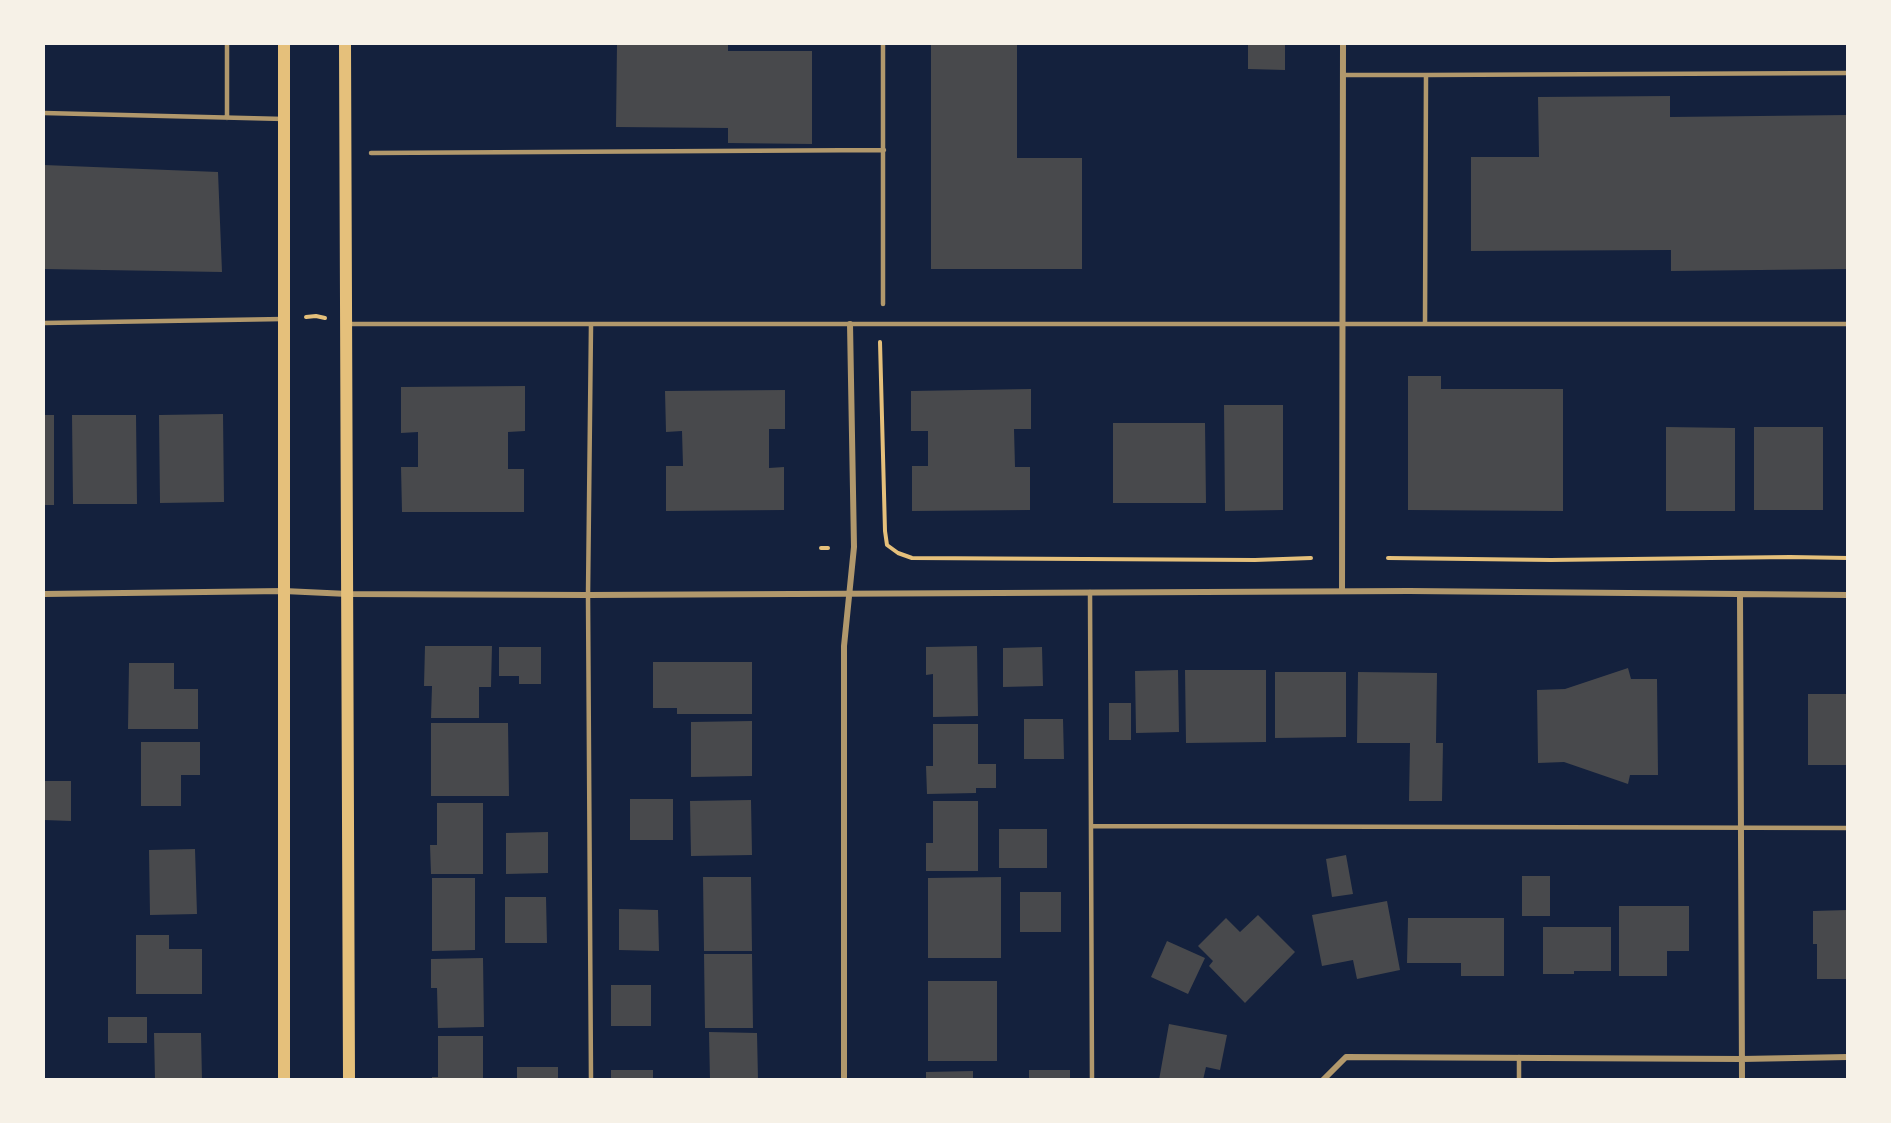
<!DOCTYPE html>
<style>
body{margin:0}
#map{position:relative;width:1891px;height:1123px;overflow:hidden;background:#14213d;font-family:Quicksand,sans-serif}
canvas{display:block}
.frame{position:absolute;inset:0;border:45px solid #f6f1e7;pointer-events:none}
</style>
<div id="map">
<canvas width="1891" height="1123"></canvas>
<div class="frame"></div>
</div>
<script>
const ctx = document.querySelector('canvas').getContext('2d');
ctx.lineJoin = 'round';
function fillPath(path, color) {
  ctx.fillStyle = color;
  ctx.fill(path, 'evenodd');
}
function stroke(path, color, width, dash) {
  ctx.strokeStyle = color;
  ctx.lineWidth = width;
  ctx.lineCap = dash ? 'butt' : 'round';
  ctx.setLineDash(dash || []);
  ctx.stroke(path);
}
const building = new Path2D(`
 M617 44H728V51H812V144L728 143V128L616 127Z
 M931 44H1017V158H1082V269H931Z
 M1248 44H1285V70L1248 69Z
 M1670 96V117L1848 115V269L1671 271V250L1471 251V157H1539L1538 97Z
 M44 165 218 172 222 272 44 269Z
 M1408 376H1441V389H1563V511L1408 510Z
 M525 386V431L508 432V469H524V512H402L401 467H418V432L401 433V387Z
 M1031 389V429H1014L1015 467H1030V510L912 511V466H928V431H911V391Z
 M785 390V429H769V468L784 467V510L666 511V466H683L682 431 666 432 665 391Z
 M1224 405H1283V510L1225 511Z
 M223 414 224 502 160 503 159 415Z
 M44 415H54V505H44Z
 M72 415H136L137 504H73Z
 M1113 423H1205L1206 503H1113Z
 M1666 427 1735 428V511H1666Z
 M1754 427H1823V510H1754Z
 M425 646H492L491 687H479V718H431L432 686H424Z
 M977 646 978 716 933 717V674L926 675V647Z
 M499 647H541V684H519V676H499Z
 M1042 647 1043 686 1003 687V648Z
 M653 662H752V714H677V708H653Z
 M129 663H174V689H198V729H128Z
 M1628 668 1631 679H1657L1658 775H1630L1628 784 1564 762 1538 763 1537 690 1565 689Z
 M1178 670 1179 732 1136 733 1135 671Z
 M1185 670H1266V742L1186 743Z
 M1275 672H1346V737L1275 738Z
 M1358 672 1437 673 1436 743H1443L1442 801H1409L1410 743H1357Z
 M1808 694H1848V765H1808Z
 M1109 703H1131V740H1109Z
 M1024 719H1063L1064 759H1024Z
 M752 721V776L691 777V722Z
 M431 723H508L509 796H431Z
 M933 724H978V764H996V788H976V793L927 794 926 766H933Z
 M141 742H200V775H181V806H141Z
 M44 781H71V821L44 820Z
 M630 799H673V840H630Z
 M751 800 752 855 691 856 690 801Z
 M933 801H978V871H926V843H933Z
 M437 803H483V874H431L430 845H437Z
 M999 829H1047V868H999Z
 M548 832V873L506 874V833Z
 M195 849 197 914 150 915 149 850Z
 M1346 855 1353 894 1332 897 1326 859Z
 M1522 876H1550V916H1522Z
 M703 877H751L752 951H704Z
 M1001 877V958H928V878Z
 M432 878H475V950L432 951Z
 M1020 892H1061V932H1020Z
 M505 897H546L547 943H505Z
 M1387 901 1400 970 1357 979 1353 960 1322 966 1312 915Z
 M1619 906H1689V951H1667V976H1619Z
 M619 909 658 910 659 951 619 950Z
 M1848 910V979H1817V944H1813V911Z
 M1258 915 1295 952 1245 1003 1209 966 1213 961 1198 946 1226 918 1240 932Z
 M1408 918H1504V976H1461V963H1407Z
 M1543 927H1611V971H1574V974H1543Z
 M136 935H169V949H202V994H136Z
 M1167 941 1205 958 1188 994 1151 977Z
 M704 954H752L753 1028H705Z
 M483 958 484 1027 438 1028 437 988H431V959Z
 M928 981H997V1061H928Z
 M611 985H651V1026H611Z
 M108 1017H147V1043H108Z
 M1169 1024 1227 1035 1220 1070 1206 1067 1203 1080H1159Z
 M709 1032 757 1033 758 1080H710Z
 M154 1033H201L202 1080H155Z
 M438 1036H483V1080H432V1077H438Z
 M517 1067H558V1080H517Z
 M611 1070H653V1080H611Z
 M1029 1070H1070V1080H1029Z
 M973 1071V1080H926V1072Z`);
const path = new Path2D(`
 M306 317 316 316 325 318
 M880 342 885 531 887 545 898 553 912 558 1255 560 1311 558
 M821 548H828
 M1388 558 1551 560 1790 557 1848 558`);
const service = new Path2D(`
 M227 44V118
 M1343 75H1426L1425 324
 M1426 75 1848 73
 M44 113 284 119
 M371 153 884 150
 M883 304V44
 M44 323 284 319
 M347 324H1848
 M1090 592 1092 1080
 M1092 826 1848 828
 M1519 1057V1080
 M591 1080 588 595 591 325`);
const minor = new Path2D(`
 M1342 591 1343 44
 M44 594 284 591 348 594 588 595 1409 591 1848 595
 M1740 595 1742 1080
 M844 1080V646L854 547 850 324
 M1323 1080 1346 1057 1742 1059 1848 1057`);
const secondary = new Path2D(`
 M284 44V1080
 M345 44 349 1080`);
fillPath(building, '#48494c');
stroke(path, '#e5c07b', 4);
stroke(service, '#b1986c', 4.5);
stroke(minor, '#b1986c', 6);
stroke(secondary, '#e5c07b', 12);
</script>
